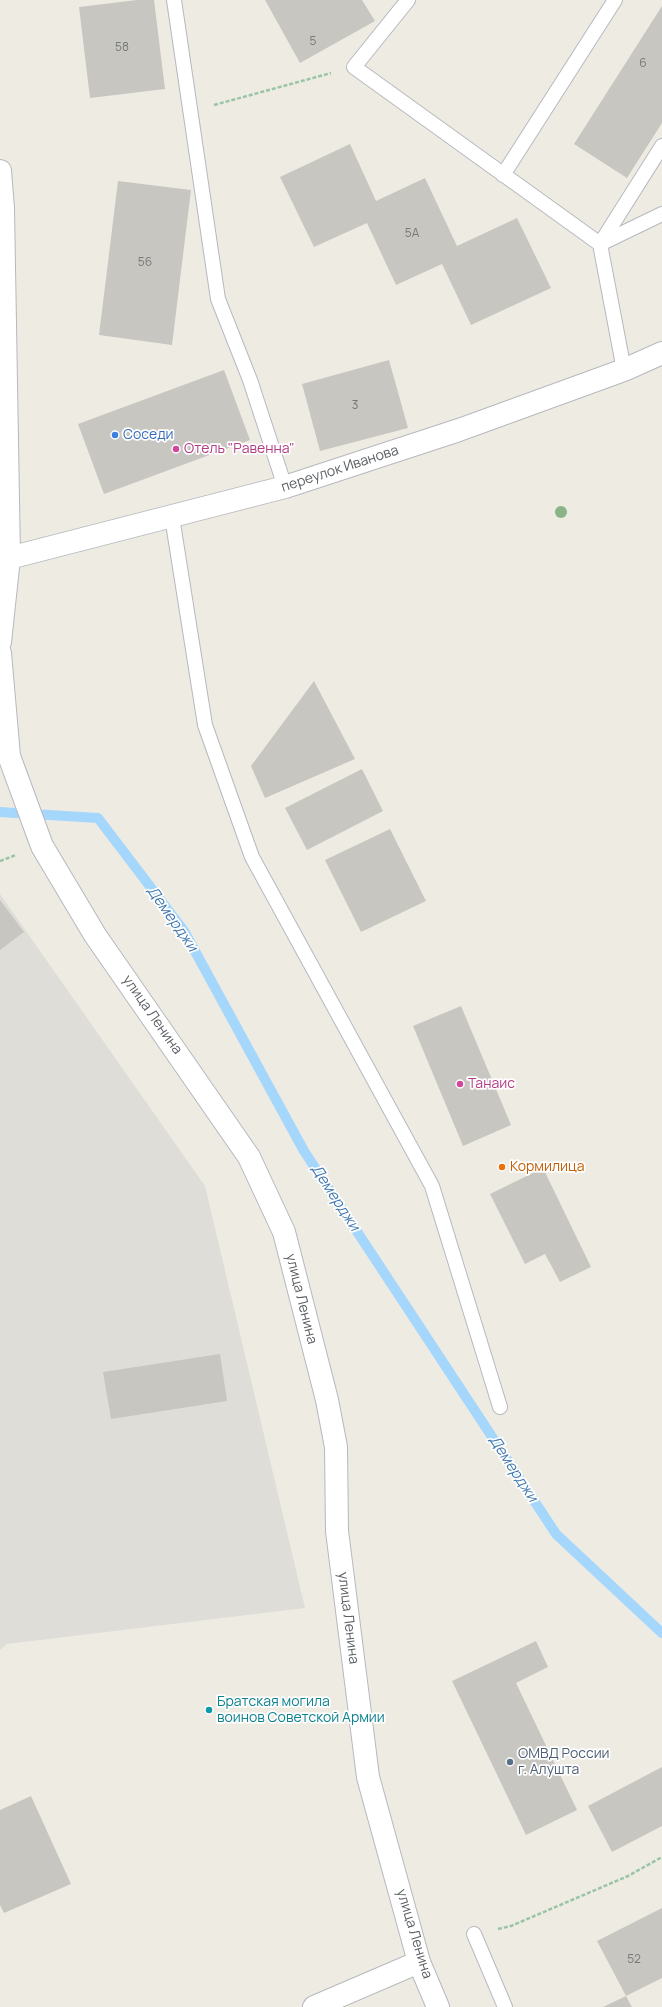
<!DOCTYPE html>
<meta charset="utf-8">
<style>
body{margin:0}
canvas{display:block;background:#eeebe3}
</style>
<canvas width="662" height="2007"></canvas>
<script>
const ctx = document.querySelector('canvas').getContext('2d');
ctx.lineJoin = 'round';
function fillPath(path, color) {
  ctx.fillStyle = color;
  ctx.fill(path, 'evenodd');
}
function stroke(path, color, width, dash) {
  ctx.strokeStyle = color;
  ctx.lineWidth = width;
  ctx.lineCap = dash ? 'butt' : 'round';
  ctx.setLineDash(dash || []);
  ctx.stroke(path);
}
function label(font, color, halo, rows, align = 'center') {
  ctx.font = font + ' Manrope,sans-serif';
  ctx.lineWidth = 3.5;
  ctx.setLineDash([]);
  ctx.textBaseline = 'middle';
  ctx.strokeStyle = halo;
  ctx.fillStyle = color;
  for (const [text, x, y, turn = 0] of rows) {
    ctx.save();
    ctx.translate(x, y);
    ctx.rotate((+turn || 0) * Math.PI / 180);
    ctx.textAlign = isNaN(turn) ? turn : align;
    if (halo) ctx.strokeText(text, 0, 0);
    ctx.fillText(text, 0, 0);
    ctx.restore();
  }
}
const industrial = new Path2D(`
 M0 894 205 1186 305 1608 7 1644 0 1650Z`);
const stream = new Path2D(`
 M0 812 98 818 184 931 304 1151 556 1534 662 1633`);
const building = new Path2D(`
 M137 0H154L165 89 90 98 79 7Z
 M265 0H362L375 21 300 63Z
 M662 6V123L627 178 574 144Z
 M350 144 376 201 425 178 457 246 517 218 551 288 471 325 442 264 396 285 367 223 314 247 280 177Z
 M118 181 191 190 172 345 99 335Z
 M389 360 408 428 320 451 302 384Z
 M224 370 250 440 104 494 78 424Z
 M314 681 355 759 265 798 251 766Z
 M362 769 383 811 307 850 285 808Z
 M390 829 426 901 361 932 325 860Z
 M0 900 24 932 0 950Z
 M461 1006 511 1125 463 1146 413 1026Z
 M543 1168 591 1267 560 1282 545 1254 525 1264 490 1194Z
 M220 1354 227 1401 111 1419 103 1372Z
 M536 1641 548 1667 516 1683 577 1810 526 1835 452 1681Z
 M662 1767V1826L612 1852 588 1806Z
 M31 1796 71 1884 4 1913 0 1905V1810Z
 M662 1908V1978L626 1996 632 2007H603L626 1996 597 1941Z`);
const path = new Path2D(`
 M214 105 331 73
 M0 861 16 855
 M498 1929 511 1926 628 1876 662 1857`);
const service = new Path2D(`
 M174 0 218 299 250 380 285 487
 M408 0 354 67 600 244 624 370
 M503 175 615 0
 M600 244 662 146
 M600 244 662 214
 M172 517 205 725 252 857 432 1186 500 1407
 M474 1934 505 2007`);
const minor = new Path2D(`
 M9 558 285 487 459 430 624 370 662 353
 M314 2007 419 1962`);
const secondary = new Path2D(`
 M0 171 3 208 9 558 0 642
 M0 653 9 756 42 846 95 935 249 1157 284 1232 327 1400 336 1447 337 1531 368 1777 419 1962 438 2007`);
const trees = [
 [561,512]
];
const markers = [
 [115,435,4,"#3f7fe0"],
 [176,449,4,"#d1479c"],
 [460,1084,4,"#d1479c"],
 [502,1167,4,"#e8710a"],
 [209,1710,4,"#0f9aa8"],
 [510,1762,4,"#5c6f8a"]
];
const numberNames = [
 ["5",313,42],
 ["58",122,48],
 ["6",643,64],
 ["5А",412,234],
 ["56",145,263],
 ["3",355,406],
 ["52",634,1960]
];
const shopNames = [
 ["Соседи",123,435]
];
const hotelNames = [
 ["Отель \"Равенна\"",184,449],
 ["Танаис",468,1084]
];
const streetNames = [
 ["переулок Иванова",340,469,-18],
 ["улица Ленина",152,1015,55],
 ["улица Ленина",301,1299,76],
 ["улица Ленина",348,1618,83],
 ["улица Ленина",414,1934,73]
];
const foodNames = [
 ["Кормилица",510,1167]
];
const cultureNames = [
 ["Братская могила",217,1702],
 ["воинов Советской Армии",217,1718]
];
const serviceNames = [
 ["ОМВД России",518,1754],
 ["г. Алушта",518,1770]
];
const waterNames = [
 ["Демерджи",172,919,55],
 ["Демерджи",335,1198,57],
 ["Демерджи",513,1469,57]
];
fillPath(industrial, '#dfddd8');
stroke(stream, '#a5d7fc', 10);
fillPath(building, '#c8c6c0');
stroke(service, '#b6b9bd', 16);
stroke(minor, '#b6b9bd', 24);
stroke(secondary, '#b5b8bd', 24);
stroke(path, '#9ac5a5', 2.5, [4, 2]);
stroke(service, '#fff', 14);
stroke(minor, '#fff', 22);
stroke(secondary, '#fff', 22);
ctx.fillStyle = '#8ab387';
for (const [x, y] of trees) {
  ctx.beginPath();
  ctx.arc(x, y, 6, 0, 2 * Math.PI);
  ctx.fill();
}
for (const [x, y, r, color] of markers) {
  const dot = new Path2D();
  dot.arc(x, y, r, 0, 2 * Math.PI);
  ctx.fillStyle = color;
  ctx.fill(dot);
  stroke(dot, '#fff', 1.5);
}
label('12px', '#76797a', null, numberNames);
label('14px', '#366cbe', '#fff', shopNames, 'left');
label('14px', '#b23c85', '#fff', hotelNames, 'left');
label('14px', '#5b5f63', '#fff', streetNames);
label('14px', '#c56008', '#fff', foodNames, 'left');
label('14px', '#0d838f', '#fff', cultureNames, 'left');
label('14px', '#4e5e75', '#fff', serviceNames, 'left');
label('italic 15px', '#4278ae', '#fff', waterNames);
</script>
